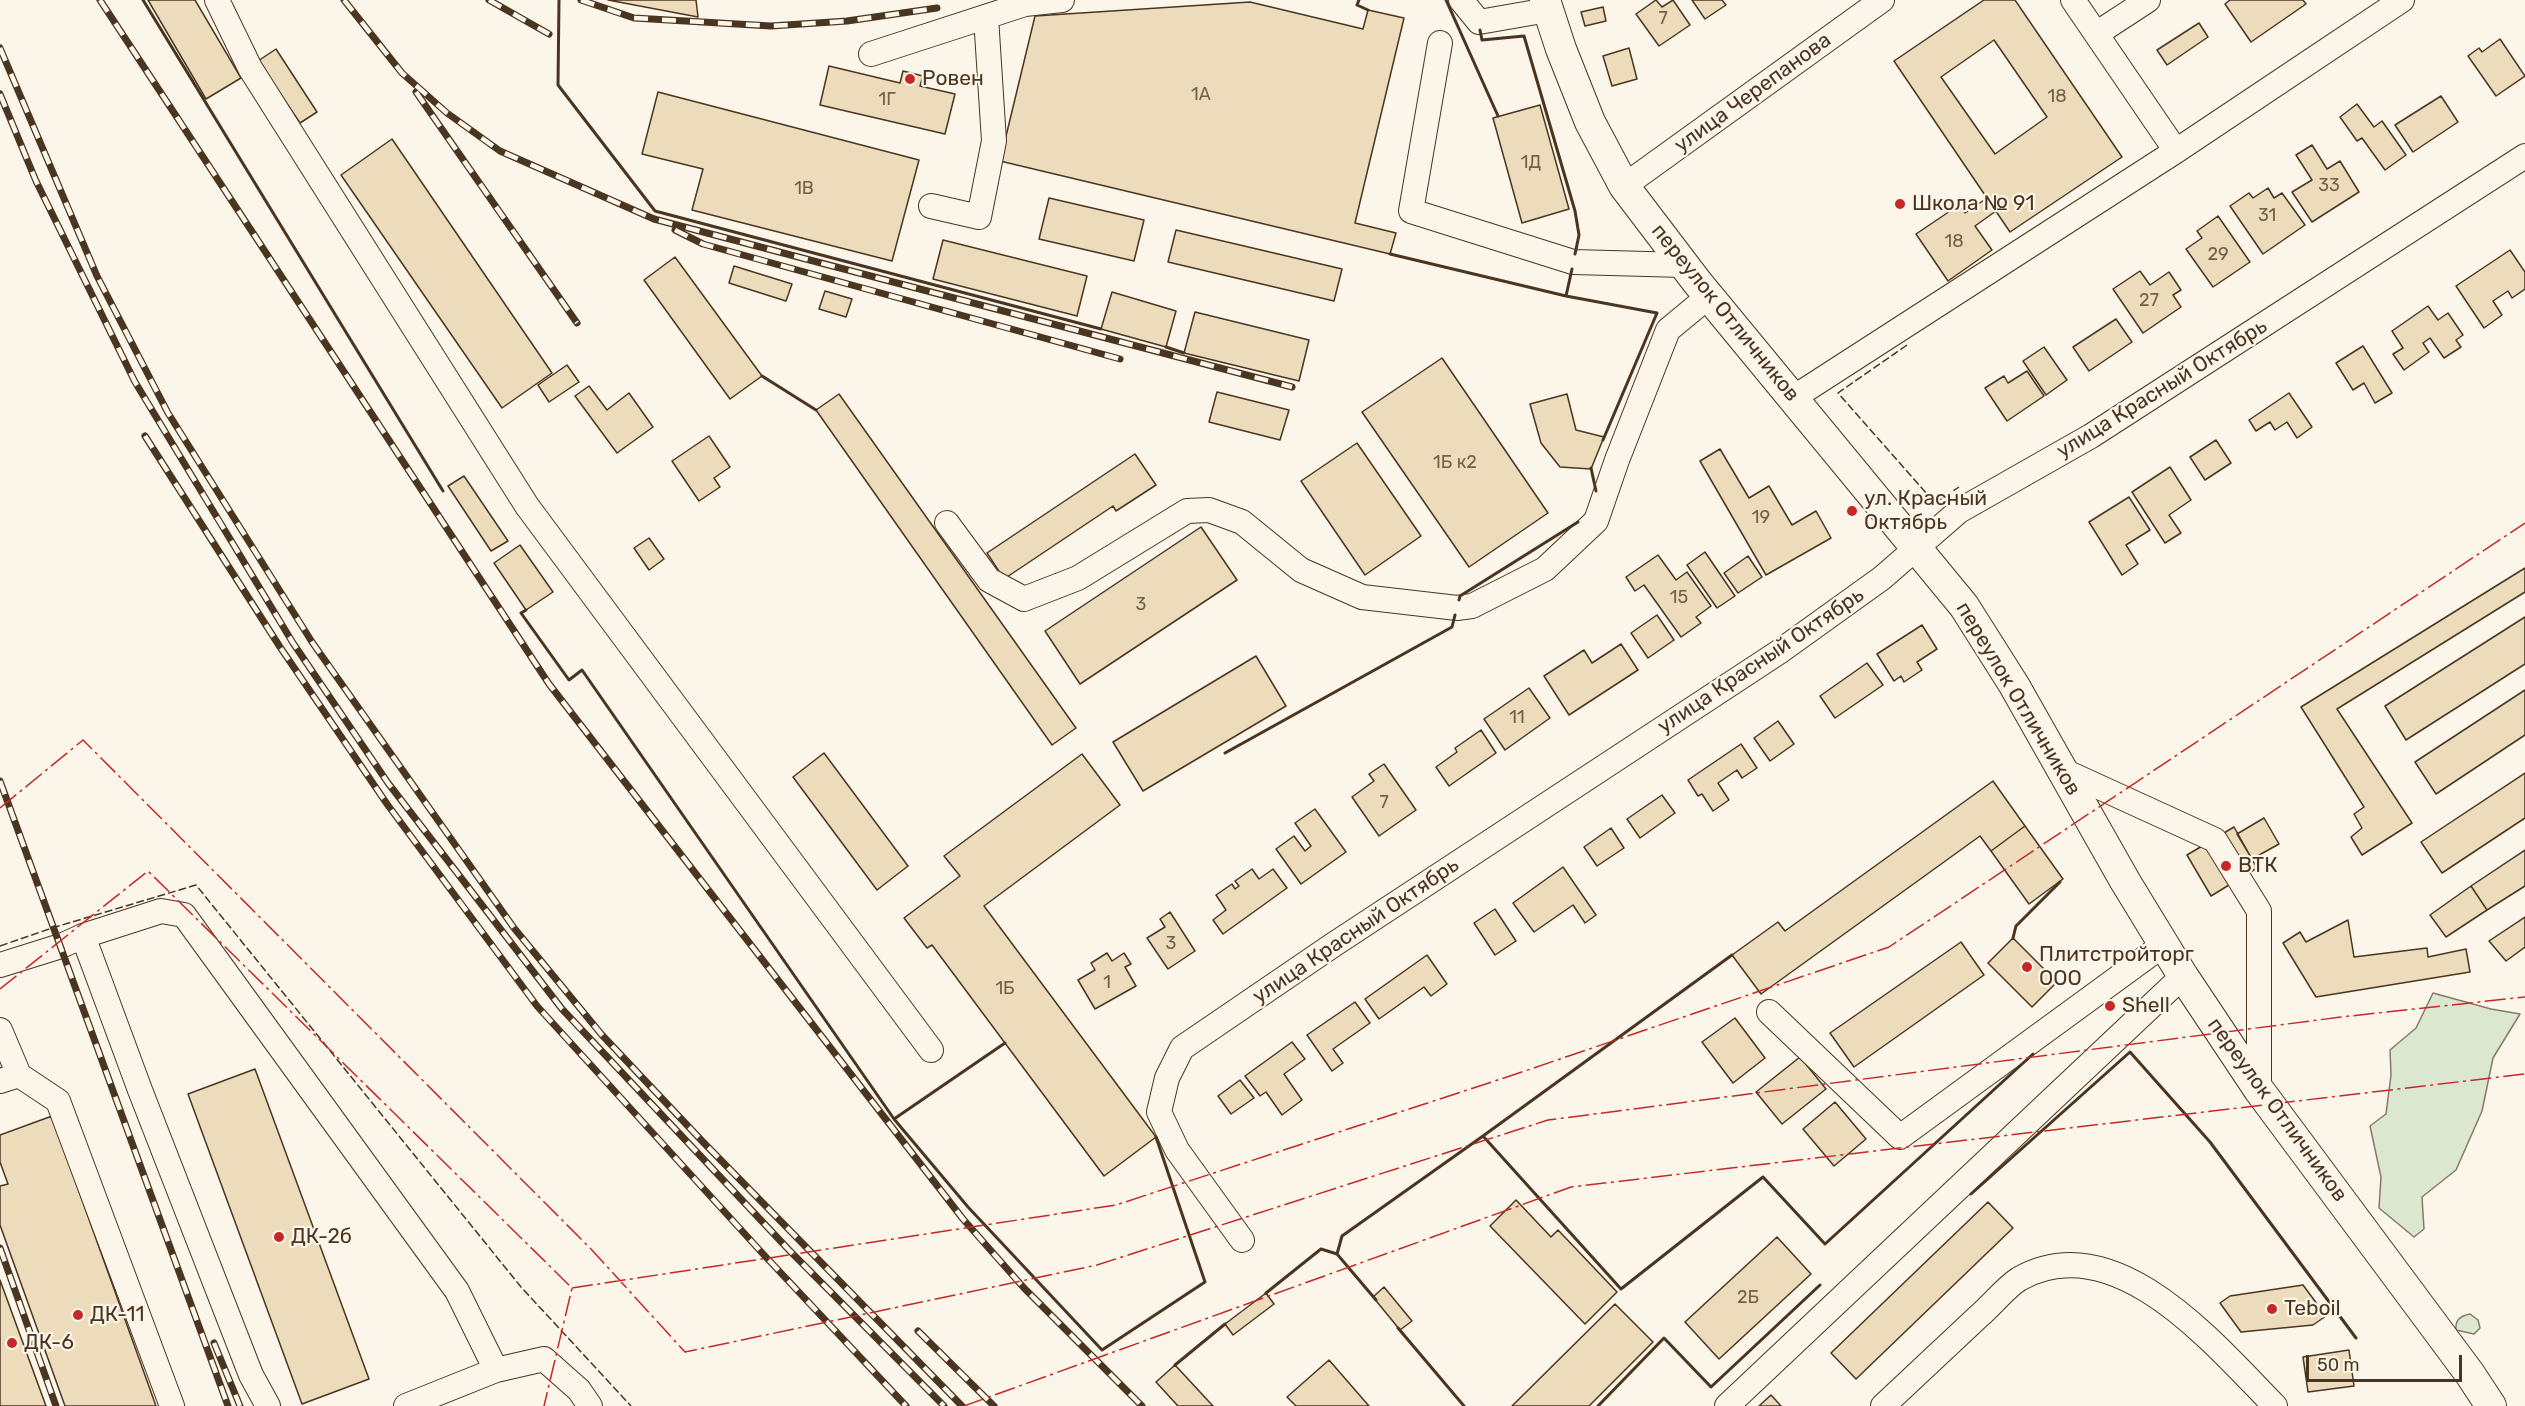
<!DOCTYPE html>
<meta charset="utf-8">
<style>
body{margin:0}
#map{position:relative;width:2525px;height:1406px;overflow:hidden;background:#fbf6e9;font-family:Rubik,sans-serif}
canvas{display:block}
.scale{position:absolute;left:2306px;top:1355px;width:156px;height:27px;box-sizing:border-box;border:3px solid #4a3520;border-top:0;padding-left:8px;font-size:18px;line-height:21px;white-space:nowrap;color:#4a3520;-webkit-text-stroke:4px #fbf6e9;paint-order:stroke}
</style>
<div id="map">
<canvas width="2525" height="1406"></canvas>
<div class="scale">50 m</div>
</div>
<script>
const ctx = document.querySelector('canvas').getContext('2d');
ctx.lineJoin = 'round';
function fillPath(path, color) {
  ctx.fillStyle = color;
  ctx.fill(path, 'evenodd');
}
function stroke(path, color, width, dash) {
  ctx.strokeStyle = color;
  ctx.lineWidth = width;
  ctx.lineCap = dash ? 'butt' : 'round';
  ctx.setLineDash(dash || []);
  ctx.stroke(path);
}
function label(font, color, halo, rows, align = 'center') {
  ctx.font = font + ' Rubik,sans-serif';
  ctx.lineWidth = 4.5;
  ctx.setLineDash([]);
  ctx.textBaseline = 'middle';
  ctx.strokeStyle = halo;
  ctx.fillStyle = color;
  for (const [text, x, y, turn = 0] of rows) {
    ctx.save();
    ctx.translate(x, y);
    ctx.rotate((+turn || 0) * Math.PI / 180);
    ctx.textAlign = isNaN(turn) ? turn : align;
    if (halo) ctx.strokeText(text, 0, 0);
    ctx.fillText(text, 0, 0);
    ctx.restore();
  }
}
const green = new Path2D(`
 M2433 993 2491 1009 2520 1014 2493 1058 2482 1111 2456 1170 2422 1197 2424 1229 2414 1237 2379 1208 2381 1177 2370 1126 2386 1114 2391 1075 2390 1050 2416 1028Z
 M2470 1314 2478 1320 2480 1328 2474 1334 2456 1330C2455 1320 2460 1316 2470 1314Z`);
const building = new Path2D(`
 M148 0H195L241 78 206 99Z
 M608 0H696L698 17Z
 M1656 0 1662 7 1673 0 1690 25 1659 46 1636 14Z
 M1692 0H1722L1726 5 1705 19Z
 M1984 0H2015L2122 157 2010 232 1894 61ZM1994 40 2047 117 1995 154 1941 77Z
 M2230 0H2303L2306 4 2251 42 2225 4Z
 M1250 2 1363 29 1368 10 1404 18 1355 223 1396 233 1390 254 1000 161 1035 16Z
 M1603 7 1606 21 1585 26 1581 12Z
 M2199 23 2208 37 2167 65 2157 50Z
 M2500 39 2525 76 2496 96 2468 56 2479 48 2482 52Z
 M1629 48 1637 79 1612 86 1603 56Z
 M276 49 317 112 300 123 258 61Z
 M829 66 900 83 903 71 923 76 920 86 955 94 945 134 820 105Z
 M658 92 919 160 892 261 692 210 703 169 642 154Z
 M2441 96 2458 122 2413 152 2395 125Z
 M2357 104 2374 127 2382 121 2406 155 2385 170 2362 138 2357 141 2340 117Z
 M1540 105 1569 209 1522 223 1493 118Z
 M392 139 552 373 502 408 341 175Z
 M2312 145 2327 169 2340 161 2359 192 2312 222 2292 192 2312 180 2296 155Z
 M2268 188 2274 198 2282 193 2305 225 2263 254 2230 206 2249 193 2253 198Z
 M1049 198 1144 220 1134 261 1039 239Z
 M1987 198 1996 211 1975 226 1992 250 1948 281 1916 234 1959 205 1965 213Z
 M2218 216 2250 262 2213 287 2186 249 2202 238 2197 231Z
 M1176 230 1342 269 1334 301 1168 262Z
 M943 240 1087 276 1077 316 933 279Z
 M2510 250 2525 272V289L2512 298 2508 291 2493 301 2502 315 2484 328 2456 286Z
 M675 257 762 376 730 399 644 280Z
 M734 266 792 284 786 301 729 283Z
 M2140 271 2150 285 2169 272 2181 290 2173 295 2181 307 2143 333 2113 289Z
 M825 291 852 299 846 317 819 309Z
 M1112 292 1176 311 1166 347 1101 329Z
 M2428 306 2438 320 2448 313 2463 335 2456 340 2461 347 2444 358 2430 338 2423 343 2429 352 2404 370 2393 354 2403 348 2392 331Z
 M1195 312 1309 340 1299 381 1184 353Z
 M2116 319 2132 342 2089 371 2073 347Z
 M2363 346 2392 393 2375 403 2364 383 2353 390 2336 363Z
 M2044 347 2067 380 2046 395 2023 361Z
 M1442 358 1548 513 1469 567 1362 412Z
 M567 365 579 382 549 402 538 385Z
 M2027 371 2044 396 2007 421 1985 388 2004 376 2008 383Z
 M589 386 607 410 629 393 653 427 617 453 575 396Z
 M1217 392 1289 410 1280 440 1209 422Z
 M2289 393 2312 427 2297 438 2287 422 2275 430 2270 422 2256 431 2249 420Z
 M839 394 1076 728 1052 745 816 410Z
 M1567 394 1576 430 1604 437 1591 469 1560 467 1541 443 1530 404Z
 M709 436 730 467 714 478 720 487 699 501 672 461Z
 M2216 440 2231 463 2205 480 2190 457Z
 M1357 443 1421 536 1365 575 1301 481Z
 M1720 449 1749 498 1769 486 1792 525 1816 511 1831 538 1766 575 1700 461Z
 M1135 454 1156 485 1116 511 1113 506 1004 579 987 553Z
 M2170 467 2191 500 2169 515 2181 533 2165 543 2132 492Z
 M464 476 508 541 491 551 448 486Z
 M2129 497 2150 530 2126 545 2138 564 2122 575 2089 522Z
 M1201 527 1237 580 1080 684 1045 631Z
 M649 538 664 559 649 570 634 548Z
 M520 545 553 592 526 610 494 563Z
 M1705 552 1735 596 1717 608 1687 565Z
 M1658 555 1676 580 1687 572 1711 606 1696 617 1701 623 1681 637 1644 585 1635 591 1626 577Z
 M1748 556 1762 577 1738 593 1724 573Z
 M2525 568V592L2337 709 2412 823 2362 855 2351 837 2362 828 2354 814 2364 807 2301 707Z
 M1657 615 1674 640 1648 658 1631 633Z
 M2525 617V664L2406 740 2385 706Z
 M1922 625 1937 649 1917 662 1922 670 1904 682 1901 676 1894 681 1877 654Z
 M1621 644 1638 670 1569 715 1544 676 1584 650 1592 663Z
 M1256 656 1286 706 1143 791 1113 742Z
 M1867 663 1883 685 1835 718 1820 696Z
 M1529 688 1550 718 1505 750 1484 719Z
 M2525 690V735L2436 794 2415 762Z
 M1778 721 1794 744 1770 761 1754 738Z
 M1481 730 1496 753 1449 786 1436 767 1457 752 1455 748Z
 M1741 744 1757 768 1742 778 1737 770 1718 783 1729 800 1713 811 1702 794 1698 796 1688 780Z
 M824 753 908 866 877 890 793 777Z
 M1082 754 1120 805 984 906 1156 1137 1104 1176 932 945 927 948 904 918 960 876 944 856Z
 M1384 764 1416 810 1379 836 1352 797 1374 781 1369 774Z
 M2525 773V818L2442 873 2421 842Z
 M1993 781 2025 826 1991 851 1980 836 1761 994 1732 955 1778 922 1785 931Z
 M1662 795 1675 813 1640 838 1627 819Z
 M1315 809 1346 852 1301 884 1276 849 1294 836 1305 851 1311 846 1295 823Z
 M2264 818 2279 844 2252 859 2237 834Z
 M2025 826 2063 879 2029 904 1991 851Z
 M2234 827 2257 868 2211 896 2187 855Z
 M1611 828 1624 848 1597 866 1584 847Z
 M2525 850V886L2487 910 2471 886Z
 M1563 867 1596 915 1585 923 1573 905 1534 932 1513 903Z
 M1252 869 1259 879 1273 869 1287 888 1223 934 1213 920 1226 910 1216 895 1232 884 1235 889 1239 886 1235 881Z
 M2471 886 2487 910 2446 937 2430 915Z
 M1495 909 1516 941 1495 955 1474 923Z
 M1170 912 1195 951 1168 969 1147 938 1165 927 1160 919Z
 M2525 917V947L2506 961 2489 941Z
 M2348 920 2354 957 2427 948 2428 957 2466 949 2470 972 2316 997 2283 943 2300 932 2306 942Z
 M2013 938 2057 982 2032 1007 1988 963Z
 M1961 942 1984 975 1854 1067 1830 1033Z
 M1107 953 1112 961 1124 953 1131 964 1125 967 1136 986 1095 1009 1078 980 1095 970 1091 963Z
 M1427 955 1447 984 1431 996 1424 987 1379 1019 1365 999Z
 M1355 1002 1370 1023 1333 1049 1343 1063 1332 1071 1307 1035Z
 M1735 1018 1765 1058 1733 1083 1702 1042Z
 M1292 1042 1305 1059 1284 1074 1302 1100 1282 1115 1266 1092 1260 1096 1245 1076Z
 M1800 1057 1826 1089 1782 1124 1756 1092Z
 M255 1069 369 1379 302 1404 188 1094Z
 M1240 1080 1254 1098 1231 1114 1218 1096Z
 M1835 1102 1866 1139 1834 1166 1803 1129Z
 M52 1116 156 1406H65L0 1225V1186L8 1184 0 1162V1135Z
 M1516 1200 1551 1237 1558 1230 1617 1292 1585 1324 1490 1226Z
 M1988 1202 2013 1228 1856 1379 1831 1353Z
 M1777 1237 1811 1274 1719 1359 1685 1322Z
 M0 1280 46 1406H0Z
 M2303 1285 2326 1316 2313 1325 2241 1332 2220 1303 2230 1296Z
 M1384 1287 1412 1321 1400 1330 1373 1297Z
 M1266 1293 1274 1304 1233 1335 1225 1324Z
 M1615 1304 1653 1342 1589 1406H1512Z
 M2349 1350 2354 1386 2308 1392 2303 1357Z
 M1329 1360 1369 1406H1296L1287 1397Z
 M1175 1365 1213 1406H1178L1156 1382Z
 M1771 1395 1781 1406H1759Z`);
const minor = new Path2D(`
 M217 0 250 68 527 506 931 1050
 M1461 0 1479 22 1548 10
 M2073 0 2176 151
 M2096 34 2148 0
 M1440 43 1411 211 1573 262 1684 265
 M871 54 1025 4 1062 0
 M1624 186 1882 0
 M931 206 979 217 994 141 986 17
 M1793 398 2176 151 2402 0
 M947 523 989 580 1024 599 1078 578 1187 511 1209 510 1242 522 1301 570 1362 597 1457 608 1472 606 1545 569 1596 521 1617 460 1668 330 1709 296
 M2064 771 2215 840 2259 911V1090
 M83 936 140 1090 251 1375 268 1406
 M0 965 61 946 83 936 161 911 184 915 457 1291 496 1370
 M1769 1012 1900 1137 2163 945
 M0 1030 19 1075
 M0 1081 19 1075 58 1101 172 1406
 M1242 1240 1177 1150 1159 1112 1167 1078 1182 1048 1333 945 1779 652 1882 578 1959 511 2091 436 2525 156
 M406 1406 496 1370 544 1359 579 1390 590 1406
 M1727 1406 2183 976
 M1883 1406C1915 1376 1947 1346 1979 1316 1992 1305 2005 1288 2019 1279 2115 1224 2215 1345 2275 1406`);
const major = new Path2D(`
 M1545 0 1561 49 1590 122 1624 186 1697 282 1964 606 2014 685 2125 881 2183 976 2259 1090 2470 1374 2491 1406`);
const rail = new Path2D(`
 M100 0 549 684 963 1219 1024 1288 1142 1406
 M344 0 402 73 447 113 500 151 654 219 1292 387
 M489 0 549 34
 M581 0 634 18 771 26 847 21 937 8
 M0 48 97 276 168 413 312 642 514 928 602 1035 703 1142 962 1406
 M416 92 577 323
 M0 94 36 181 135 382 293 643 388 783 562 1009 789 1250 944 1406
 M675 230 703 244 1120 359
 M145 436 280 647 387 804 537 1006 764 1255 906 1406
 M0 781 228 1406
 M0 1248 56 1406
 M918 1331 994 1406
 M214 1343 240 1406`);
const fence = new Path2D(`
 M1907 345 1838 393 1935 503 1959 487
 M0 946 52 928 196 885 521 1287 631 1406`);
const wall = new Path2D(`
 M143 0 443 491
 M559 0 558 85 655 211 1101 329
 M1359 0 1357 5 1368 10
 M1446 0 1498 116
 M1480 30 1482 40 1524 36 1575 211 1579 235 1575 254
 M1390 254 1566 296 1657 313 1603 440
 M1566 296 1572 269
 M1166 347 1184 353
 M762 376 816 410
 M1591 468 1596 491
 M1459 600 1460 596 1578 522
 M526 610 521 613 569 680 582 670 894 1119 968 1207 1102 1350 1205 1282 1156 1137
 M1225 753 1452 627 1455 615
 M2013 938 2016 926 2060 882
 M1732 955 1483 1136 1621 1289 1763 1177 1825 1244 2033 1054
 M894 1119 1005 1043
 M1971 1194 2130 1052 2210 1142 2356 1338
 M1337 1254 1376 1300
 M1266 1293 1321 1249 1337 1254 1342 1236 1483 1136
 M1398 1328 1464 1406
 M1175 1365 1225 1324
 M1598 1406 1664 1338 1711 1387 1820 1285`);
const power = new Path2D(`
 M0 808 83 740 591 1249 685 1352 1097 1265 1548 1120 2341 1017 2525 997
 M0 989 148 871 572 1288 544 1406
 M572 1288 1116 1205 1513 1075 1889 947 2525 523
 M964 1406 1571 1187 2525 1074`);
const markers = [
 [910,79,6,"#c62828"],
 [1900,204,6,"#c62828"],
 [1852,511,6,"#c62828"],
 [2226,866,6,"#c62828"],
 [2027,967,6,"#c62828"],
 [2110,1006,6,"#c62828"],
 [279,1237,6,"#c62828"],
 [2272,1309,6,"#c62828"],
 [78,1315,6,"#c62828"],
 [12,1343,6,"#c62828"]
];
const numberNames = [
 ["7",1663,19],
 ["1А",1201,95],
 ["18",2057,97],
 ["1Г",887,100],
 ["1Д",1531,163],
 ["33",2329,186],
 ["1В",804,189],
 ["31",2267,216],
 ["18",1954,242],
 ["29",2218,255],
 ["27",2149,301],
 ["1Б к2",1455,463],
 ["19",1761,518],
 ["15",1679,598],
 ["3",1141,605],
 ["11",1517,718],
 ["7",1384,803],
 ["3",1171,944],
 ["1",1107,983],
 ["1Б",1005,989],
 ["2Б",1748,1298]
];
const poiNames = [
 ["Ровен",922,79],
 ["Школа № 91",1912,204],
 ["ул. Красный",1864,499],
 ["Октябрь",1864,523],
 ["ВТК",2238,866],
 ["Плитстройторг",2039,955],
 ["ООО",2039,979],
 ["Shell",2122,1006],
 ["ДК-2б",291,1237],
 ["Teboil",2284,1309],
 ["ДК-11",90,1315],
 ["ДК-6",24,1343]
];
const streetNames = [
 ["улица Черепанова",1753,93,-36],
 ["переулок Отличников",1725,313,51],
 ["улица Красный Октябрь",2162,389,-32],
 ["улица Красный Октябрь",1761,661,-34],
 ["переулок Отличников",2018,699,59],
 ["улица Красный Октябрь",1356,931,-34],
 ["переулок Отличников",2277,1110,54]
];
fillPath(green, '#dce7d0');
stroke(green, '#887966', 1.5);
fillPath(building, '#ecdcbc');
stroke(building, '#4a3520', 1.5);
stroke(minor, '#4a3520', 26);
stroke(major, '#4a3520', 32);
stroke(minor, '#fbf6e9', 24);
stroke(major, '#fbf6e9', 30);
stroke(rail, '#4a3520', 7);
stroke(rail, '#fbf6e9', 4.5, [14]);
stroke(fence, '#4a3520', 1.5, [8, 3]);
stroke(wall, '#4a3520', 3);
stroke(power, '#c62828', 1.5, [21, 4.5, 3, 4.5]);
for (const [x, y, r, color] of markers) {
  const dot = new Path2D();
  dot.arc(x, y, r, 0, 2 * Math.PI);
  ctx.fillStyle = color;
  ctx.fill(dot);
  stroke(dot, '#fbf6e9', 2);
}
label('18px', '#725f47', null, numberNames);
label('21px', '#4a3520', '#fbf6e9', poiNames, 'left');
label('21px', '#4a3520', '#fbf6e9', streetNames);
</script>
